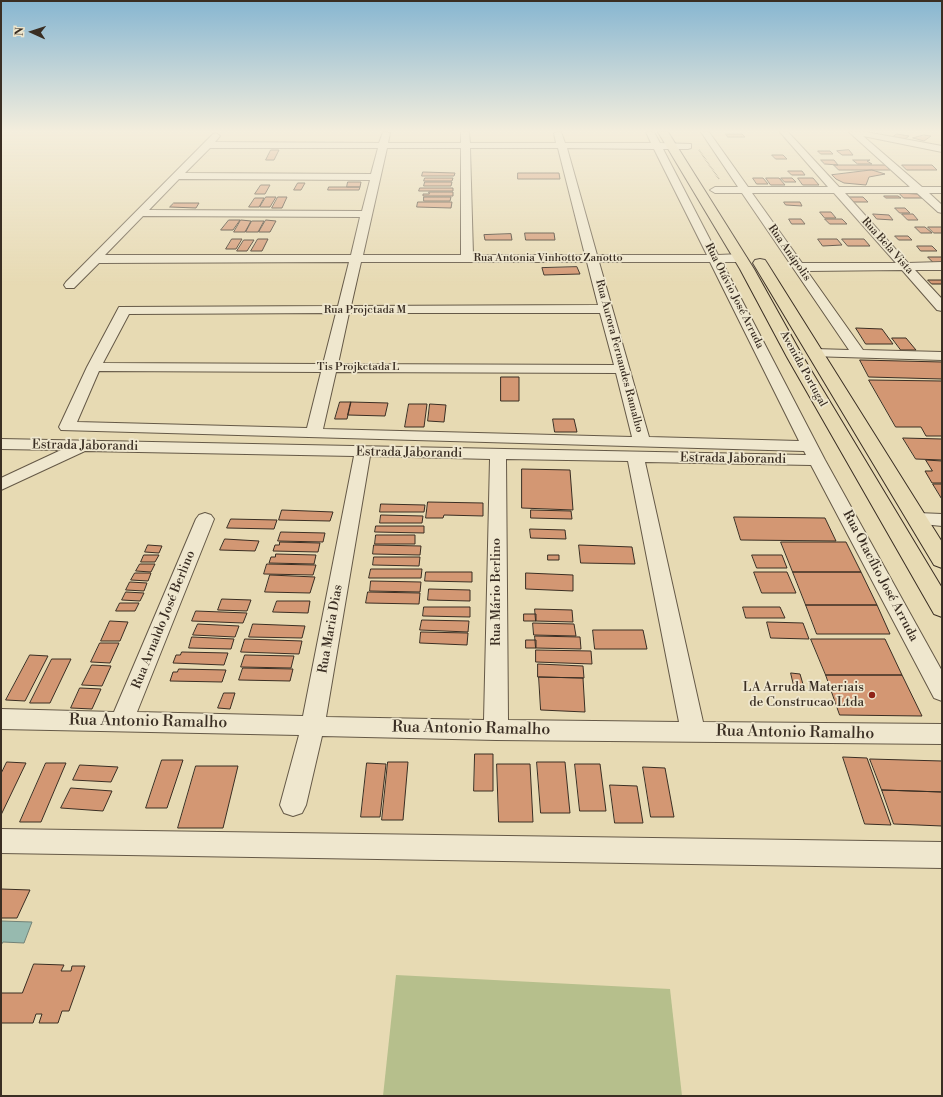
<!DOCTYPE html>
<meta charset="utf-8">
<style>
body{margin:0}
#map{position:relative;width:943px;height:1097px;overflow:hidden;background:#e7dab3;font-family:"Libre Bodoni",serif}
canvas{display:block}
.frame{position:absolute;inset:0;border:2px solid #3a2e23;pointer-events:none}
.north{position:absolute;left:12px;top:12px;width:40px;height:40px;-webkit-text-stroke:3px #efe7ce;paint-order:stroke;rotate:273deg;font-size:11px;font-weight:700;line-height:16px;text-align:center;color:#3a2e23}
.north::after{content:'';display:block;margin:auto;width:14px;height:18px;background:#3a2e23;clip-path:polygon(50% 0,100% 100%,50% 72%,0 100%)}
</style>
<div id="map">
<canvas width="943" height="1097"></canvas>
<div class="frame"></div>
<div class="north">N</div>
</div>
<script>
const ctx = document.querySelector('canvas').getContext('2d');
ctx.lineJoin = 'round';
function fillPath(path, color) {
  ctx.fillStyle = color;
  ctx.fill(path, 'evenodd');
}
function stroke(path, color, width, dash) {
  ctx.strokeStyle = color;
  ctx.lineWidth = width;
  ctx.lineCap = dash ? 'butt' : 'round';
  ctx.setLineDash(dash || []);
  ctx.stroke(path);
}
function label(font, color, halo, rows, align = 'center') {
  ctx.font = font + ' "Libre Bodoni",serif';
  ctx.lineWidth = 3.5;
  ctx.setLineDash([]);
  ctx.textBaseline = 'middle';
  ctx.strokeStyle = halo;
  ctx.fillStyle = color;
  for (const [text, x, y, turn = 0] of rows) {
    ctx.save();
    ctx.translate(x, y);
    ctx.rotate((+turn || 0) * Math.PI / 180);
    ctx.textAlign = isNaN(turn) ? turn : align;
    if (halo) ctx.strokeText(text, 0, 0);
    ctx.fillText(text, 0, 0);
    ctx.restore();
  }
}
const green = new Path2D(`
 M396 975 670 989 682 1096H383Z`);
const water = new Path2D(`
 M1 921 32 922 24 943 3 942 1 945Z`);
const building = new Path2D(`
 M726 134H742L745 137H728Z
 M897 134 909 136 905 139 893 137Z
 M924 135 931 136 924 141 913 138Z
 M271 150H279L274 160H266Z
 M849 150 853 155H842L837 151Z
 M818 151H830L833 154H821Z
 M772 155H783L787 159H776Z
 M821 160H834L838 165 825 164Z
 M853 160H870L867 161 872 164H858Z
 M834 165H885L890 170H839Z
 M902 165H932L937 170H907Z
 M872 170 885 174 869 177 866 185 844 183 836 179 832 175Z
 M788 171H802L805 175H792Z
 M423 172 455 173 454 176H422Z
 M518 173H559L560 179H518Z
 M425 178H453L452 181H424Z
 M753 178H763L768 184H757Z
 M766 178H779L785 185H771Z
 M781 178H792L796 182H785Z
 M798 178H813L819 185H803Z
 M348 182H361L360 187H347Z
 M425 182H452L451 186H424Z
 M298 183H305L301 190H294Z
 M261 185H270L265 194H255Z
 M329 187H360L359 190H328Z
 M420 188H453V191H419Z
 M429 192H453V196H423V194H429Z
 M899 193 917 194 922 198H904Z
 M884 196H898L901 198H886Z
 M266 197H276L270 207H260Z
 M278 197H287L282 208H272Z
 M424 197H451L450 201H424Z
 M848 197H863L868 202H853Z
 M255 198H264L259 207H249Z
 M418 202H452L451 208 417 207Z
 M784 202H800L802 206 786 205Z
 M174 203H199L196 208 170 207Z
 M895 208H905L910 213H900Z
 M820 212H831L836 218H825Z
 M873 214 889 215 893 220 877 219Z
 M902 214H913L918 220H908Z
 M789 219H801L805 224H792Z
 M825 219H842L847 224H830Z
 M229 220H240L233 230H221Z
 M241 220 251 221 245 232H234Z
 M266 220 276 221 270 232H259Z
 M252 221H264L258 232H246Z
 M915 227H925L932 233H921Z
 M928 227H942V233H934Z
 M525 233H554L555 240H526Z
 M511 234 512 240H485L484 235Z
 M895 236H908L912 240H899Z
 M232 239H242L236 249H226Z
 M258 239H268L262 251H251Z
 M818 239H837L842 245 823 246Z
 M842 239H864L870 246H848Z
 M244 240H254L247 251H237Z
 M917 246H932L937 251H921Z
 M928 257H942V263H934Z
 M577 267 580 274 544 275 542 268Z
 M928 280H942V284H932Z
 M856 328 882 329 893 344H866Z
 M892 338H906L916 350H901Z
 M860 360 942 362V379L869 377Z
 M501 377H519V401H501Z
 M869 380 942 381V436H926L921 427H896Z
 M340 402H351L347 419H335Z
 M351 402 388 403 385 416 348 415Z
 M409 404H427L424 427H405Z
 M430 404 446 405 444 422 428 421Z
 M553 419H574L577 432H555Z
 M903 438 942 439V460L916 459Z
 M926 460 942 461V483H932L925 471H932Z
 M522 469 570 470 573 510 522 508Z
 M933 484H942V499Z
 M428 502 483 503V516L444 515 443 518H426Z
 M381 504 425 505 424 512H380Z
 M282 510 333 512 330 521 279 520Z
 M531 510 571 511 572 519 531 518Z
 M381 515 423 516 422 523H380Z
 M734 517 825 518 836 541 741 540Z
 M231 519 277 520 274 529 227 528Z
 M376 526H424V533L375 532Z
 M530 529 565 530 566 539 531 538Z
 M281 532 325 533 323 542 278 541Z
 M376 535H415V544H375Z
 M225 539 259 541 255 551 220 550Z
 M280 542 320 543 318 552 273 551 275 545H279Z
 M781 542H846L861 572H793Z
 M148 545 162 546 159 553 145 552Z
 M374 545 421 546 420 555 373 554Z
 M579 545 632 547 635 564 581 563Z
 M276 554 316 555 314 564 269 563 271 557H275Z
 M144 555H159L155 562H141Z
 M548 555H559V560H548Z
 M752 555H782L787 568H757Z
 M374 557H420L419 566 373 565Z
 M140 564H155L151 572 136 571Z
 M267 564 316 565 313 575 264 574Z
 M371 569H422L421 578H369Z
 M426 572H472V582L425 581Z
 M754 572H787L796 593H762Z
 M793 572H861L877 605H806Z
 M135 573H151L148 581 131 580Z
 M526 573 573 575V591L526 589Z
 M270 575 315 577 310 593 265 592Z
 M371 581 421 582 420 592 370 591Z
 M130 582 147 583 144 591 126 590Z
 M429 589 470 590V601L428 600Z
 M126 592 144 593 140 601 122 600Z
 M368 592 420 593 419 604 366 603Z
 M222 599 251 600 247 611 218 610Z
 M277 601H310L308 613 273 612Z
 M120 603H139L135 611H116Z
 M806 605H877L890 634H817Z
 M424 607H470V617L423 616Z
 M743 607H780L785 618H746Z
 M535 609 572 610 573 622 536 621Z
 M196 611 247 613 243 623 192 621Z
 M524 614H536V621H524Z
 M422 620 469 621 468 632 420 630Z
 M110 621 128 622 120 641H101Z
 M767 622 803 623 809 639 771 638Z
 M533 623 574 624 576 636 534 635Z
 M198 624 239 626 235 637 193 635Z
 M253 624 305 626 302 638 249 637Z
 M593 630H643L647 649H595Z
 M421 632 468 633 467 645 420 643Z
 M535 636 580 637 581 649 536 648Z
 M192 637 234 639 231 649 189 648Z
 M245 639 302 641 299 654 241 652Z
 M811 639H885L902 675H826Z
 M526 640H536V648H526Z
 M100 643H119L110 663 91 662Z
 M536 650 591 651 592 664 536 662Z
 M182 652 228 653 224 665 173 663 176 655H180Z
 M30 655 48 656 25 701 6 700Z
 M245 655 294 656 291 668 241 667Z
 M52 659H71L50 703H30Z
 M538 664 583 666 584 678 538 677Z
 M92 665 111 666 102 686 82 685Z
 M243 668 293 669 290 681 239 680Z
 M179 669 226 670 222 682 170 681 173 672H177Z
 M791 673 800 674 805 691 795 690Z
 M826 675H902L922 716 840 715Z
 M539 677 583 678 585 712 541 710Z
 M80 688 101 689 92 709 71 708Z
 M224 693H235L230 709 218 708Z
 M475 754H493V791H474Z
 M843 757 867 758 891 825 865 824Z
 M870 759 942 761V792L882 790Z
 M162 760H183L167 808H146Z
 M7 762 26 763 1 815V774Z
 M388 762H408L403 820H382Z
 M537 762H565L570 813H541Z
 M46 763H66L41 822H20Z
 M367 763 386 764 380 817H361Z
 M497 764H530L533 822H499Z
 M575 764H600L606 811H580Z
 M80 765 118 767 111 782 73 780Z
 M196 766H238L223 828H178Z
 M643 767 665 768 674 817H651Z
 M610 785 637 786 643 823H615Z
 M71 788 112 791 103 811 61 808Z
 M882 790 942 792V826L894 824Z
 M1 889 30 890 17 918H1Z
 M34 964 64 965 61 971H71L72 966H85L69 1011H62L58 1023H39L42 1014H36L33 1023H1V993H22Z`);
const path = new Path2D(`
 M699 150 719 179`);
const minor = new Path2D(`
 M383 132 390 133 388 143H461V132H469L470 143H556L554 133 561 132 565 143H651L646 132H654L660 143 691 144V148L688 149H663L718 255 741 254 747 258 741 262H722L825 460 942 671V701L934 698 811 465 645 462 703 722 942 724V744L496 740 322 736 306 805 302 813 293 816 284 813 280 805 299 735 1 729V709L114 712 196 519 199 515 205 513 211 515 214 519 137 712 303 716 354 456 85 451 1 490V478L61 450 1 449V439L806 455 804 451 61 430 59 427 87 367 119 307 338 306 349 262 99 263 74 288H66L64 285 66 282 213 134 216 133 220 136 215 142 379 143ZM210 148H378L371 174 185 173ZM387 148H461V255H363ZM470 148H558L585 255H473ZM567 148 654 149 707 255H597ZM179 179 370 180 362 211 149 210ZM143 216 360 217 351 255H105ZM361 262H587L598 305 351 306ZM599 262H710L799 441 649 437ZM336 313 323 364 103 363 129 314ZM349 313H600L614 365 338 364ZM99 371 321 372 307 428 77 422ZM336 372 616 373 632 437 323 429ZM370 456 490 459 484 720 326 717ZM506 459 628 461 679 722 508 720Z
 M701 132H709L748 187H828L780 132H788L839 187H910L849 132H866L942 146V152L863 136 922 187H942V193H929L942 205V213L938 212 917 193H845L908 263 942 262V270H915L942 299V311L937 310 902 270 807 271 863 350 942 352V360L810 356 808 353 810 350 815 349 849 350 742 193H715L710 190 715 187H738ZM752 193H834L896 263H802Z
 M918 513 942 514V526L912 523 909 519 912 515Z
 M1 829 942 842V868L1 853Z`);
const major = new Path2D(`
 M658 132H668L754 269 803 357 942 588V617L934 614 787 357 740 269Z
 M760 259 765 260 767 263 942 542V568L934 565 753 263 755 260Z`);
const markers = [
 [872,695,4,"#8f2418"]
];
const farStreetnames = [
 ["Rua Bela Vista",887,246,48],
 ["Rua Anápolis",789,253,55],
 ["Rua Antonia Vinhotto Zanotto",548,258],
 ["Rua Otávio José Arruda",734,296,63],
 ["Rua Projetada M",365,310],
 ["Rua Aurora Fernandes Ramalho",619,356,75],
 ["Tis Projketada L",358,367],
 ["Avenida Portugal",803,369,61]
];
const streetNames = [
 ["Estrada Jaborandi",85,446,1],
 ["Estrada Jaborandi",409,453,1],
 ["Estrada Jaborandi",733,459,1],
 ["Rua Otacílio José Arruda",880,576,62],
 ["Rua Mário Berlino",497,592,-90],
 ["Rua Arnaldo José Berlino",164,620,-68],
 ["Rua Maria Dias",331,629,-80]
];
const poiNames = [
 ["LA Arruda Materiais",864,688],
 ["de Construcao Ltda",864,703]
];
const nearStreetnames = [
 ["Rua Antonio Ramalho",148,722,1],
 ["Rua Antonio Ramalho",471,729,1],
 ["Rua Antonio Ramalho",795,733,1]
];
fillPath(green, '#b6bf8c');
fillPath(water, '#97baaf');
stroke(water, '#728277', 1);
fillPath(building, '#d39773');
stroke(building, '#3a2e23', 1);
stroke(minor, '#655947', 2);
stroke(major, '#3a2e23', 2);
stroke(path, '#3a2e23', 1.5, [0.5, 1]);
fillPath(minor, '#efe7ce');
fillPath(major, '#e7dab3');
const sky = ctx.createLinearGradient(0, 0, 0, 285);
sky.addColorStop(0, '#87b6d1');
sky.addColorStop(0.46, '#f4eedd');
sky.addColorStop(1, '#f4eedd00');
ctx.fillStyle = sky;
ctx.fillRect(0, 0, 943, 285);
for (const [x, y, r, color] of markers) {
  const dot = new Path2D();
  dot.arc(x, y, r, 0, 2 * Math.PI);
  ctx.fillStyle = color;
  ctx.fill(dot);
  stroke(dot, '#efe7ce', 1.5);
}
label('11px', '#3a2e23', '#efe7ce', farStreetnames);
label('13px', '#3a2e23', '#efe7ce', streetNames);
label('13px', '#3a2e23', '#efe7ce', poiNames, 'right');
label('16px', '#3a2e23', '#efe7ce', nearStreetnames);
</script>
